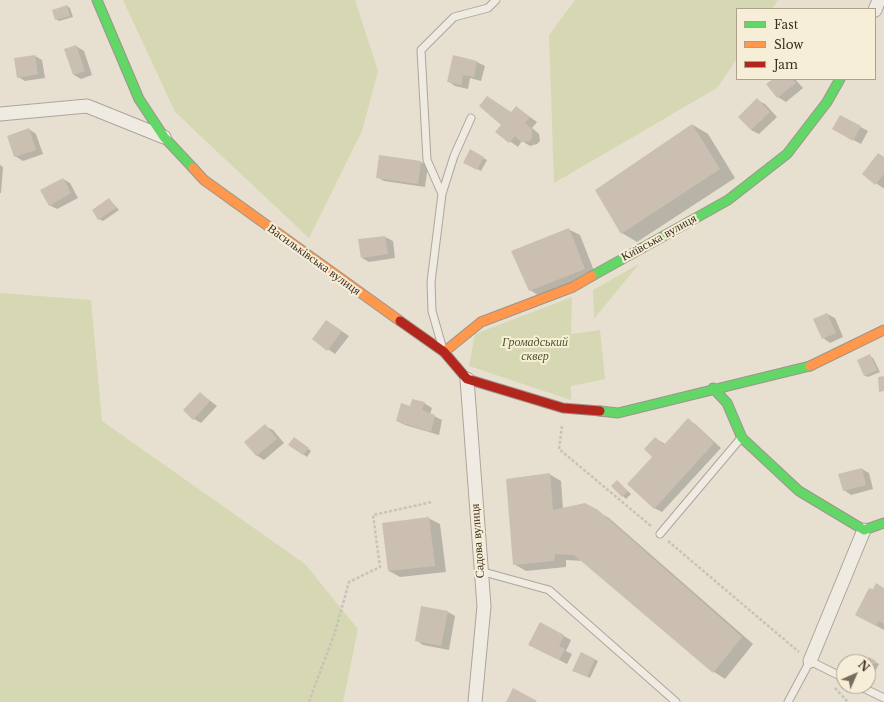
<!DOCTYPE html>
<meta charset="utf-8">
<style>
body{margin:0}
#map{position:relative;width:884px;height:702px;overflow:hidden;background:#e7e0d1;font-family:"Libre Baskerville",serif}
canvas{display:block}
.legend{position:absolute;left:736px;top:8px;width:140px;height:72px;box-sizing:border-box;background:#f7eed8;border:1px solid #ada18e;margin:0;padding:5px 7px;list-style:none;font-size:12px;color:#3d2e20}
.legend li{display:flex;align-items:center;gap:8px;height:20px}
.legend b{width:20px;border:1px solid #ada18e}
.north{position:absolute;left:836px;top:654px;width:40px;height:40px;box-sizing:border-box;background:#f7eed8;border:1px solid #ada18e;border-radius:50%;rotate:45deg;font-size:11px;font-weight:700;line-height:16px;text-align:center;color:#3d2e20}
.north::after{content:'';display:block;margin:auto;width:14px;height:18px;background:#786c5e;clip-path:polygon(50% 0,100% 100%,50% 72%,0 100%)}
</style>
<div id="map">
<canvas width="884" height="702"></canvas>
<ul class="legend">
<li><b style="height:5px;background:#63d668"></b>Fast</li>
<li><b style="height:5px;background:#ff974d"></b>Slow</li>
<li><b style="height:5px;background:#b3261e"></b>Jam</li>
</ul>
<div class="north">N</div>
</div>
<script>
const ctx = document.querySelector('canvas').getContext('2d');
ctx.lineJoin = 'round';
function fillPath(path, color) {
  ctx.fillStyle = color;
  ctx.fill(path, 'evenodd');
}
function stroke(path, color, width, dash) {
  ctx.strokeStyle = color;
  ctx.lineWidth = width;
  ctx.lineCap = dash ? 'butt' : 'round';
  ctx.setLineDash(dash || []);
  ctx.stroke(path);
}
function label(font, color, halo, rows, align = 'center') {
  ctx.font = font + ' "Libre Baskerville",serif';
  ctx.lineWidth = 4;
  ctx.setLineDash([]);
  ctx.textBaseline = 'middle';
  ctx.strokeStyle = halo;
  ctx.fillStyle = color;
  for (const [text, x, y, turn = 0] of rows) {
    ctx.save();
    ctx.translate(x, y);
    ctx.rotate((+turn || 0) * Math.PI / 180);
    ctx.textAlign = isNaN(turn) ? turn : align;
    if (halo) ctx.strokeText(text, 0, 0);
    ctx.fillText(text, 0, 0);
    ctx.restore();
  }
}
const green = new Path2D(`
 M123 0H355L378 71 362 131 309 238 175 112Z
 M575 0H778L772 9H737V59L717 88 554 183 549 35Z
 M639 264 594 319 593 290Z
 M0 293 91 300 102 421 305 564 358 629 343 702H0Z
 M572 297 571 334 600 330 605 379 571 386V400L469 366 475 334Z`);
const shadow = new Path2D(`
 M67 6 70 8 73 17 59 21 56 19Z
 M76 46 84 51 92 75 81 79 74 75Z
 M35 56 42 60 45 78 25 81 18 77Z
 M453 57 477 62 485 66 481 81 470 78 468 89 455 86 448 81Z
 M775 79H795L803 88 786 102 778 97 768 84Z
 M757 100 765 104 777 117 759 134 751 130Z
 M516 107 537 122 532 128 539 134 540 141 537 144 530 146 522 141 518 147 497 132Z
 M840 116 868 131 861 144 841 133Z
 M693 125 708 134 735 178 637 242 622 233 596 191Z
 M29 129 36 134 43 154 23 161 15 156Z
 M470 151 487 160 481 171 464 162Z
 M884 157V188H883L863 174Z
 M421 162 428 166 425 187 384 181 377 177Z
 M0 165 3 167 1 193H0Z
 M63 179 70 183 78 198 57 209 49 205Z
 M109 199 119 210 103 221 99 219Z
 M568 229 580 235 596 276 541 297 530 290Z
 M385 237 393 241 395 258 369 262 362 258Z
 M827 314 835 318 843 337 830 343 823 338Z
 M327 321 349 336 335 354 313 339Z
 M870 356 873 358 880 372 868 377 864 375Z
 M200 393 217 406 201 423 194 419Z
 M424 403 432 408 430 414 442 420 439 435 405 425 397 421 411 408Z
 M688 420 695 424 721 448 662 512 654 508 655 438 665 444Z
 M265 426 273 430 284 443 264 460 256 455Z
 M297 440 311 451 307 457 290 445Z
 M862 469 869 473 873 489 851 495 844 490Z
 M549 474 561 481 563 509 597 511 609 518 753 644 725 679 714 672 583 561 566 560V567L526 571 514 564Z
 M617 482 631 494 626 499 613 486Z
 M428 518 440 524 446 572 400 577 389 571Z
 M884 589V630L864 619 873 591Z
 M448 612 455 616 449 650 423 645 416 640Z
 M540 623 571 640 566 651 572 654 567 664 537 649Z
 M582 653 598 661 590 678 577 672Z
 M869 659 879 664 869 683 867 662Z`);
const building = new Path2D(`
 M67 5 70 16 55 20 52 10Z
 M76 45 85 71 73 75 64 49Z
 M35 55 38 74 17 78 14 58Z
 M453 55 477 61 474 77 463 75 461 85 447 82Z
 M773 79H792L796 83 777 98 766 84Z
 M487 96 511 112 516 106 530 117 525 123 532 129V137L530 141 521 142 515 136 509 143 495 132 501 125 479 106Z
 M757 98 770 112 751 130 738 117Z
 M840 115 861 126 853 141 832 129Z
 M692 124 720 169 621 234 595 190Z
 M29 128 36 150 14 157 7 136Z
 M470 149 484 157 477 170 463 163Z
 M878 153 884 157V174L875 185 862 174Z
 M379 155 421 161 418 184 376 178Z
 M63 178 71 193 49 206 40 190Z
 M109 198 116 208 98 220 92 210Z
 M569 228 585 269 529 291 511 251Z
 M385 236 388 254 361 258 358 239Z
 M827 313 836 333 822 339 813 319Z
 M326 320 342 331 327 351 312 339Z
 M870 354 877 370 864 376 857 360Z
 M884 376V391L879 392 878 377Z
 M200 392 210 401 193 420 183 410Z
 M412 399 425 402 422 410 435 415 431 432 396 421 401 403 410 406Z
 M688 418 714 443 654 509 627 484 652 457 644 449 655 437 664 445Z
 M265 424 277 439 256 456 244 442Z
 M294 437 309 448 303 455 288 445Z
 M862 468 866 485 843 491 838 474Z
 M550 473 553 510 585 503 598 510 742 637 713 673 574 555 555 554 554 561 513 565 506 479Z
 M617 480 628 491 622 497 611 486Z
 M429 517 435 566 388 571 382 523Z
 M876 583 884 588V624L879 621 876 626 855 615 869 588 873 589Z
 M421 606 448 611 441 646 415 641Z
 M540 622 564 635 559 646 565 649 559 660 528 645Z
 M581 652 595 659 587 677 572 671Z
 M869 657 876 661 868 677V662H866Z
 M513 688 537 701 536 702H506Z`);
const path = new Path2D(`
 M562 426 559 449 651 526
 M668 541 799 652
 M835 688 848 702
 M309 702 335 632 349 582 380 567 373 515 432 502`);
const lane = new Path2D(`
 M442 194 427 160 421 50 454 17 488 8 496 0
 M442 346 432 311 431 282 442 194 454 156 471 118
 M660 534 741 438
 M480 571 549 590 676 702
 M859 686 884 698
 M788 702 810 661 844 678`);
const street = new Path2D(`
 M875 10 879 0
 M0 114 87 106 164 137
 M467 379 484 606 475 702
 M810 661 864 530`);
const fast = new Path2D(`
 M97 0 139 99 164 137 193 168
 M592 276 728 200 787 154 827 102 840 79
 M713 388 727 403 742 438 799 491 864 530 884 523
 M600 411 618 413 810 366`);
const slow = new Path2D(`
 M193 168 204 180 400 321
 M444 352 481 322 573 287 592 276
 M810 366 884 330`);
const jam = new Path2D(`
 M400 321 444 352 467 379 563 408 600 411`);
const streetNames = [
 ["Київська вулиця",659,238,-29],
 ["Васильківська вулиця",314,260,36],
 ["Садова вулиця",478,541,-94]
];
const parkNames = [
 ["Громадський",535,343],
 ["сквер",535,357]
];
fillPath(green, '#d6d7b3');
fillPath(shadow, '#0003');
fillPath(building, '#cbbfb2');
stroke(lane, '#ada599', 9);
stroke(street, '#ada599', 15);
stroke(fast, '#9c958a', 11);
stroke(slow, '#9c958a', 11);
stroke(jam, '#9c958a', 11);
stroke(path, '#c8c2b9', 2.5, [3, 2]);
stroke(lane, '#efebe3', 7);
stroke(street, '#efebe3', 13);
stroke(fast, '#63d668', 9);
stroke(slow, '#ff974d', 9);
stroke(jam, '#b3261e', 9);
label('12px', '#3d2e20', '#f7eed8', streetNames);
label('italic 12px', '#4d5a26', '#f7eed8', parkNames);
</script>
